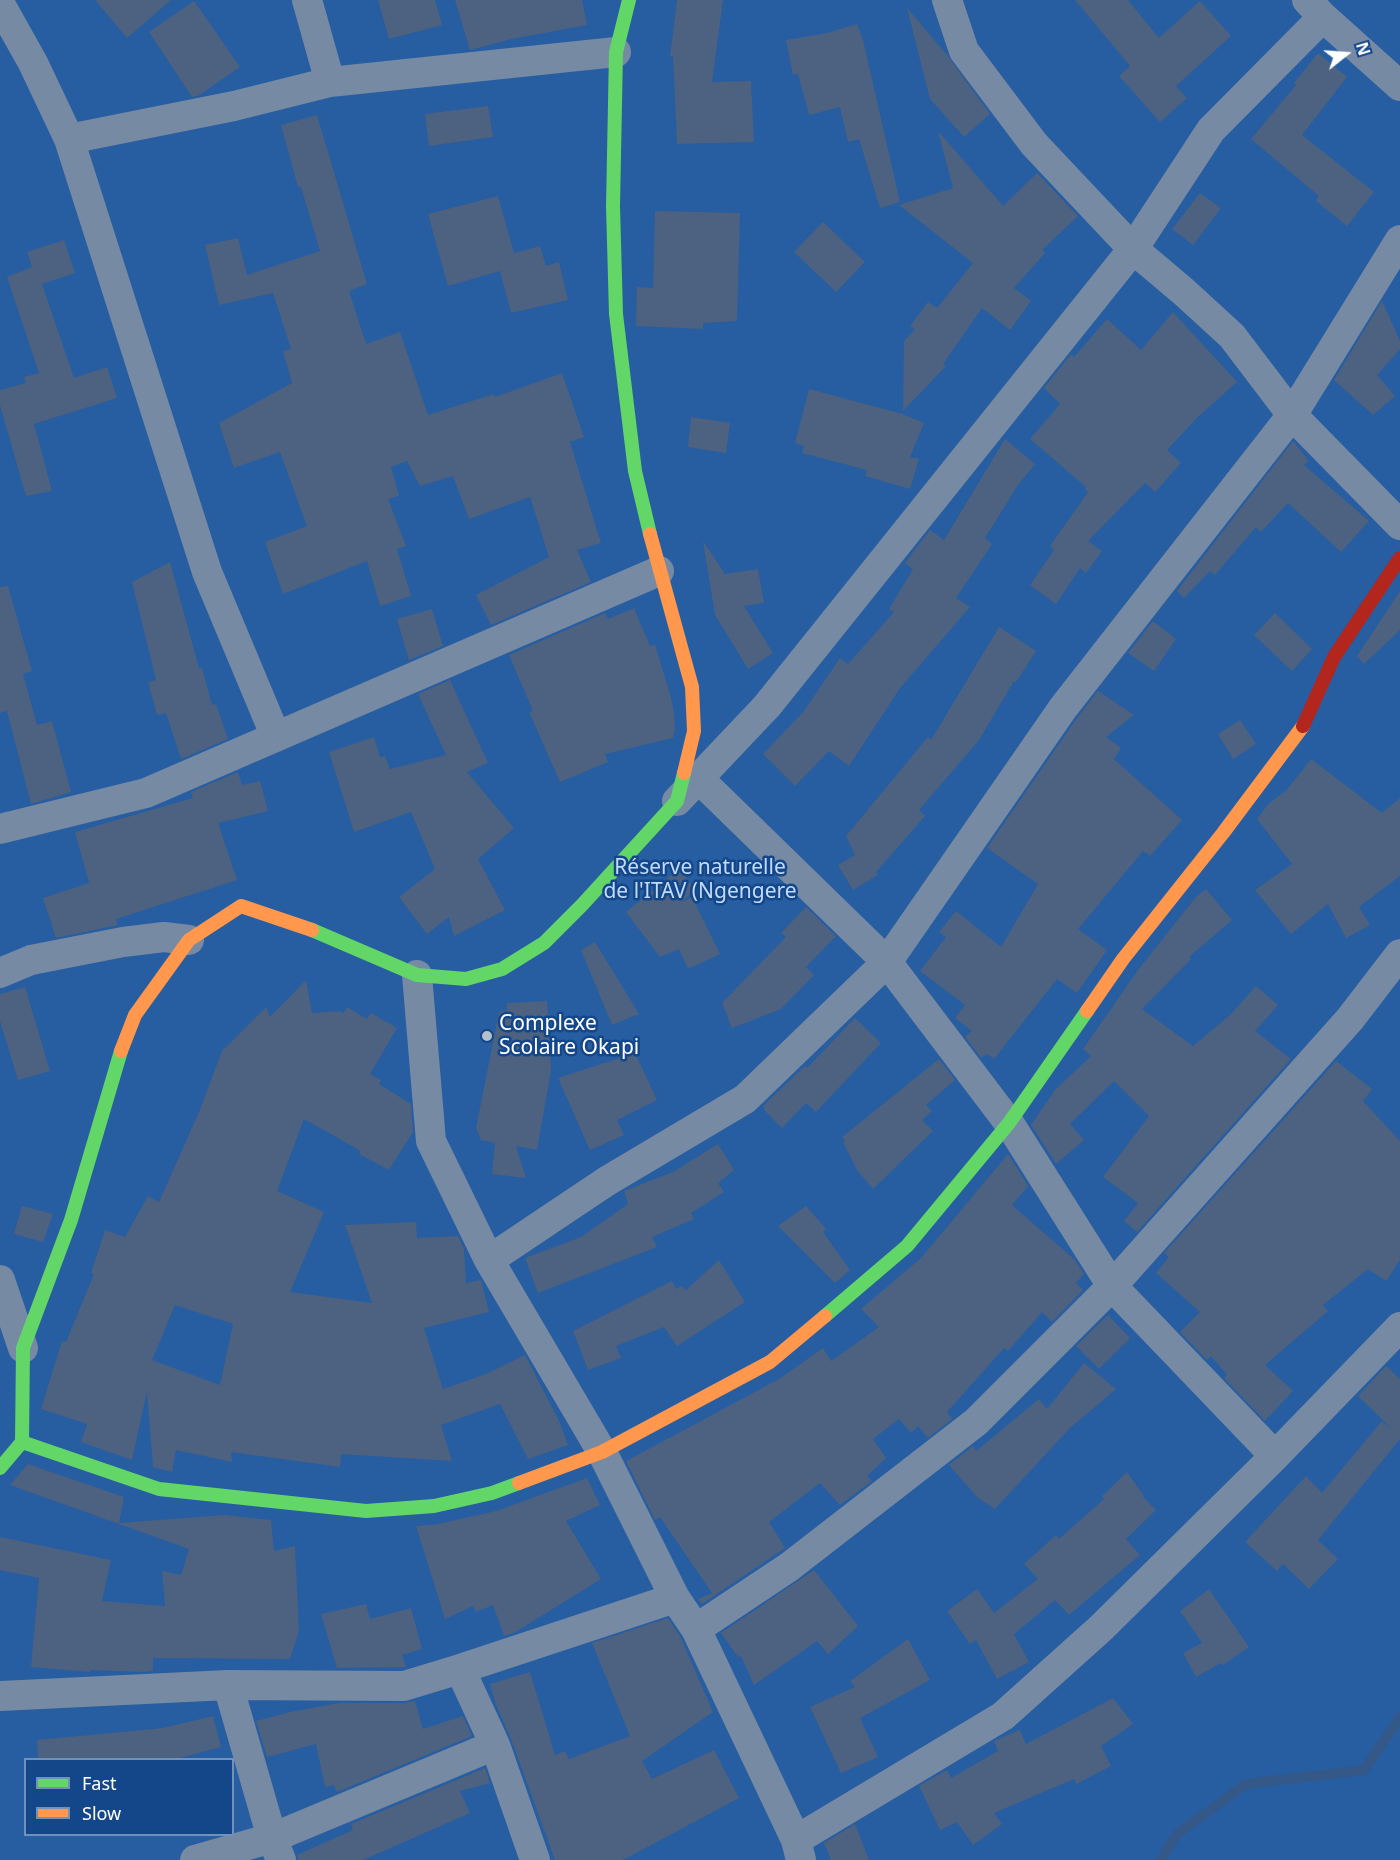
<!DOCTYPE html>
<meta charset="utf-8">
<style>
body{margin:0}
#map{position:relative;width:1400px;height:1860px;overflow:hidden;background:#2f4a6f;font-family:"Noto Sans",sans-serif}
canvas{display:block}
.legend{position:absolute;left:24px;top:1758px;width:210px;height:78px;box-sizing:border-box;background:#14478a;border:2px solid #7291b9;margin:0;padding:8px 10px;list-style:none;font-size:18px;color:#fff}
.legend li{display:flex;align-items:center;gap:12px;height:30px}
.legend b{width:30px;border:2px solid #7291b9}
.north{position:absolute;left:1316px;top:24px;width:60px;height:60px;-webkit-text-stroke:4px #14478a;paint-order:stroke;rotate:73deg;font-size:16px;font-weight:700;line-height:24px;text-align:center;color:#fff}
.north::after{content:'';display:block;margin:auto;width:21px;height:27px;background:#fff;clip-path:polygon(50% 0,100% 100%,50% 72%,0 100%)}
</style>
<div id="map">
<canvas width="1400" height="1860"></canvas>
<ul class="legend">
<li><b style="height:8px;background:#63d668"></b>Fast</li>
<li><b style="height:8px;background:#ff974d"></b>Slow</li>
</ul>
<div class="north">N</div>
</div>
<script>
const ctx = document.querySelector('canvas').getContext('2d');
ctx.lineJoin = 'round';
function fillPath(path, color) {
  ctx.fillStyle = color;
  ctx.fill(path, 'evenodd');
}
function stroke(path, color, width, dash) {
  ctx.strokeStyle = color;
  ctx.lineWidth = width;
  ctx.lineCap = dash ? 'butt' : 'round';
  ctx.setLineDash(dash || []);
  ctx.stroke(path);
}
function label(font, color, halo, rows, align = 'center') {
  ctx.font = font + ' "Noto Sans",sans-serif';
  ctx.lineWidth = 5;
  ctx.setLineDash([]);
  ctx.textBaseline = 'middle';
  ctx.strokeStyle = halo;
  ctx.fillStyle = color;
  for (const [text, x, y, turn = 0] of rows) {
    ctx.save();
    ctx.translate(x, y);
    ctx.rotate((+turn || 0) * Math.PI / 180);
    ctx.textAlign = isNaN(turn) ? turn : align;
    if (halo) ctx.strokeText(text, 0, 0);
    ctx.fillText(text, 0, 0);
    ctx.restore();
  }
}
const green = new Path2D(`
 M0 0H1400V1860H0ZM26 1760H232V1834H26Z`);
const stream = new Path2D(`
 M1161 1860 1177 1834 1246 1784 1364 1770 1400 1717`);
const building = new Path2D(`
 M95 0H171L127 38Z
 M378 0H435L442 25 389 39Z
 M455 0H582L587 25 512 39 470 50Z
 M677 0H723L712 82 751 81 754 142 677 144 673 56H670Z
 M1075 0H1128L1159 38 1200 1 1231 36 1176 86 1187 98 1160 122 1119 76 1130 66Z
 M194 1 240 67 198 96 192 97 149 32Z
 M907 8 947 55 990 114 964 137 930 99Z
 M857 24 863 40 900 202 880 208 859 139 848 142 840 107 809 115 798 74 793 75 786 40 827 33Z
 M1318 53 1347 77 1302 135 1374 192 1347 226 1316 201 1319 196 1251 139 1296 85 1294 83Z
 M488 106 493 137 429 146 425 114Z
 M317 115 367 284 349 291 366 344 400 332 428 415 494 394 495 397 562 373 584 437 570 442 601 543 577 550 591 582 491 625 476 595 549 557 530 497 469 519 453 476 420 486 407 461 391 467 399 496 388 499 406 546 397 549 411 596 380 606 367 561 283 594 265 542 307 526 280 452 234 468 219 423 292 383 283 351 291 349 273 293 219 305 205 245 238 238 247 275 320 251 301 187H298L281 125Z
 M938 131 1003 206 1037 173 1078 216 1042 250 1045 253 1014 288 1031 301 1010 330 982 308 943 364 946 366 903 411 904 341 915 329 910 326 928 302 937 308 973 263 899 205 953 188Z
 M1200 193 1221 208 1193 245 1172 229Z
 M498 196 514 253 540 246 546 266 559 262 568 300 511 313 500 271 448 286 428 214Z
 M655 211 740 213 737 321 703 323V329L636 326 637 287 653 288Z
 M823 222 865 262 836 292 794 252Z
 M64 240 75 273 42 284 74 378 107 367 117 398 34 424 52 491 26 496 0 405V390L26 383 24 377 39 373 7 277 32 267 27 252Z
 M1382 301 1400 341V349L1377 375 1395 396 1373 415 1334 380Z
 M1173 312 1237 382 1197 418 1167 450 1181 463 1155 492 1145 483 1088 541 1102 551 1086 573 1080 568 1056 604 1030 585 1054 550 1050 546 1088 492 1085 489 1086 487 1030 439 1060 404 1044 388 1071 354 1074 357 1107 319 1141 350Z
 M809 389 903 414 924 423 910 457 919 459 910 489 865 476 867 470 802 453 804 446 795 443Z
 M691 417 730 423 726 453 688 447Z
 M1005 439 1035 464 1018 485 985 538 992 544 956 598 970 607 900 688 849 766 829 751 795 786 763 754 804 711 840 658 848 664 894 612 889 609 913 569 905 563 930 530 944 540Z
 M1293 441 1309 461 1304 465 1369 521 1341 552 1288 503 1261 532 1256 527 1215 575 1210 571 1184 598 1177 591Z
 M703 541 725 574 758 569 764 603 744 606 773 653 748 669 715 615Z
 M170 562 199 668H202L212 705 216 704 228 739 181 759 166 713 157 715 148 682 156 680 132 582Z
 M8 586 32 671 23 674 37 725 52 721 71 792 31 804 7 711 0 713V587Z
 M1400 591V630L1364 664 1357 656Z
 M634 608 650 646 655 645 670 694 674 712 675 729 673 738 605 754 608 762 560 782 529 712 533 711 509 655 605 613 608 619Z
 M432 609 443 646 409 660 397 619Z
 M1275 613 1312 649 1292 671 1254 635Z
 M1153 621 1176 639 1154 671 1128 653Z
 M999 627 1036 651 1016 682 1014 681 979 740 919 810 925 816 876 872 878 875 853 890 838 865 855 855 846 836 928 737 931 740Z
 M450 680 488 763 467 772 514 828 478 859 505 910 454 936 449 917 427 934 399 897 435 869 411 812 354 832 329 752 374 737 380 757 385 756 390 769 446 755 418 694Z
 M1098 691 1134 715 1106 737 1121 748 1114 759 1182 820 1150 856 1143 851 1078 929 1107 950 1077 993 1057 979 994 1059 987 1054 981 1058 965 1037 972 1031 955 1018 965 1005 920 971 946 937 939 932 956 911 1001 947 1038 884 987 848 1077 718Z
 M1240 720 1256 744 1233 759 1218 734Z
 M1311 759 1382 813 1400 798V876L1359 907 1370 925 1346 938 1328 904 1291 934 1255 890 1292 864 1257 819 1269 803 1286 791Z
 M238 772 242 785 260 781 268 811 218 823 237 880 116 919 118 925 56 938 43 898 89 883 75 832 193 798 191 792Z
 M679 869 695 889 681 903 692 897 720 954 688 969 679 949 660 957 626 912Z
 M1206 889 1232 920 1189 957 1191 959 1142 1009 1193 1046 1230 1015 1256 986 1278 1005 1255 1031 1291 1059 1137 1232 1124 1221 1138 1203 1103 1177 1149 1116 1114 1081 1070 1124 1084 1140 1056 1164 1031 1125 1055 1090 1091 1056 1083 1049 1138 970 1196 897Z
 M806 907 836 936 806 967 814 975 781 1009 732 1028 722 1003 786 937 781 933Z
 M595 942 639 1014 612 1025 581 950Z
 M306 980 312 1013 341 1011 343 1014 347 1007 367 1019 371 1013 397 1028 370 1074 381 1080 379 1084 411 1104 413 1132 389 1170 359 1154 361 1151 304 1119 277 1191 324 1212 290 1292 372 1303 345 1225 416 1222 417 1238 458 1236 464 1249 466 1283 481 1280 489 1312 424 1328 443 1389 486 1374 525 1355 560 1423 568 1445 528 1459 500 1404 441 1425 452 1461 341 1454 340 1467 231 1452 232 1462 176 1450 172 1472 153 1467 147 1391 132 1460 81 1442 87 1424 41 1409 62 1341 66 1342 94 1274 91 1273 105 1230 125 1237 148 1196 159 1202 199 1112 222 1051 266 1007 270 1017ZM175 1305 233 1324 220 1385 152 1360Z
 M25 987 50 1071 18 1080 0 1021V994Z
 M547 1001 551 1070 537 1150 516 1146 526 1178 492 1174 495 1143 481 1140 476 1128 499 1012 507 1010V1003Z
 M855 1018 881 1043 816 1112 806 1103 782 1128 764 1110V1105L805 1066 807 1068Z
 M635 1053 657 1100 617 1120 624 1135 590 1150 558 1078Z
 M939 1059 955 1080 926 1105 932 1111 922 1120 933 1131 873 1189 857 1170 843 1142 845 1140 842 1137Z
 M1336 1061 1372 1089 1363 1101 1400 1141V1260L1386 1281 1368 1269 1323 1305 1328 1311 1265 1365 1293 1391 1265 1421 1224 1378 1227 1375 1211 1356 1207 1360 1180 1332 1200 1312 1156 1273 1169 1257 1164 1253Z
 M718 1144 734 1170 718 1183 724 1192 691 1213 694 1219 652 1237 657 1247 538 1293 525 1258 581 1237 628 1204 624 1191 673 1172Z
 M1008 1154 1028 1186 1012 1205 1075 1260 1084 1274 1076 1283 1083 1290 1052 1322 1042 1312 1008 1351 1004 1348 947 1412 952 1419 928 1438 918 1426 911 1433 899 1419 873 1439 886 1458 867 1476 872 1481 840 1505 820 1483 769 1522 785 1548 702 1604 698 1599 712 1593 660 1517 655 1520 626 1461 779 1379 823 1348 831 1361 879 1327 861 1309 921 1258Z
 M22 1206 53 1214 43 1242 14 1234Z
 M806 1206 826 1229 823 1232 850 1270 835 1283 778 1226Z
 M719 1260 745 1302 677 1346 664 1327 616 1346 621 1358 588 1370 573 1331 672 1281 676 1289 681 1286 686 1290Z
 M1108 1315 1130 1338 1099 1369 1076 1346Z
 M1084 1363 1116 1389 1070 1428 995 1509 978 1498 949 1465 973 1446 976 1451 1039 1399 1047 1409Z
 M1386 1366 1400 1379V1439L1318 1540 1338 1559 1309 1589 1283 1564 1277 1571 1245 1542 1306 1476 1322 1493 1382 1421 1394 1431 1358 1396Z
 M28 1464 124 1497 119 1523 225 1515 271 1520 274 1551 295 1546 299 1631 290 1659 153 1658V1671L144 1672 90 1670V1672L31 1667 39 1578 0 1570V1537L111 1560 102 1601 165 1606 162 1571 181 1575 189 1549 10 1485Z
 M1127 1472 1144 1496 1143 1497 1156 1510 1126 1539 1140 1555 1069 1615 1055 1600 1014 1634 1029 1662 997 1679 976 1640 970 1644 947 1611 977 1589 994 1613 1038 1579 1024 1564 1056 1535 1059 1539 1104 1499 1102 1496Z
 M587 1478 600 1505 566 1521 601 1579 514 1633 504 1636 493 1605 476 1612 473 1606 445 1619 416 1526 438 1524 496 1511Z
 M814 1570 858 1626 828 1654 817 1641 754 1685 741 1656 738 1657 721 1633Z
 M1209 1589 1249 1647 1223 1665 1221 1663 1196 1677 1183 1653 1202 1643 1180 1611Z
 M366 1604 370 1619 411 1608 422 1649 402 1655 406 1667 337 1668 321 1614Z
 M668 1618 681 1638 713 1712 642 1761 652 1779 714 1750 739 1798 623 1860H555L511 1739 496 1705 490 1684 530 1672 555 1755 565 1751 569 1759 630 1736 592 1643Z
 M908 1639 930 1680 860 1718 878 1757 841 1773 810 1707 855 1687 850 1681Z
 M1113 1698 1133 1724 1101 1746 1111 1766 1076 1784 1074 1779 994 1813 1002 1824 973 1845 957 1822 940 1830 919 1786 947 1770 951 1778 998 1751 994 1741 996 1740 1020 1730 1026 1744Z
 M415 1701 423 1729 463 1716 472 1736 337 1792 334 1785 325 1787 316 1744 267 1757 256 1721 290 1712 339 1703H404Z
 M213 1716 221 1747 172 1760H38L37 1740 163 1728Z
 M485 1768 490 1783 460 1791 470 1813 363 1860H298L297 1855 353 1830 351 1824Z
 M855 1824 869 1860H831L824 1843Z`);
const street = new Path2D(`
 M307 0 330 82
 M947 0 964 51 1034 144 1133 249 1184 292 1232 336 1292 415 1400 525
 M1307 0 1323 17 1400 86
 M0 4 33 63 69 139 207 572 276 737
 M69 139 234 106 330 82 616 52
 M698 778 887 962 1009 1123 1112 1286 1275 1456
 M677 801 767 706 1133 249 1211 130 1323 17
 M0 829 146 793 659 571
 M0 973 31 960 123 942 164 937 189 940
 M417 975 431 1141 489 1260 602 1452 675 1598 696 1629 796 1840 801 1860
 M489 1260 607 1181 745 1099 887 962 1063 708 1292 415 1400 240
 M0 1280 23 1348
 M696 1629 789 1567 976 1422 1112 1286 1350 1019 1400 954
 M460 1669 495 1745 535 1860
 M228 1685 272 1838 281 1860
 M0 1696 228 1685 404 1686 460 1669 675 1598
 M796 1840 1003 1716 1101 1628 1275 1456 1400 1327
 M195 1860 272 1838 495 1745`);
const fast = new Path2D(`
 M629 0 616 52 613 206 616 314 635 471 650 534
 M312 930 417 975 466 979 502 969 544 943 582 905 677 801 684 773
 M825 1316 907 1246 1009 1123 1087 1011
 M22 1442 159 1489 366 1511 434 1506 492 1493 519 1483
 M0 1468 22 1442 23 1348 71 1220 121 1051`);
const slow = new Path2D(`
 M650 534 692 687 694 731 684 773
 M1087 1011 1123 959 1223 833 1303 726
 M121 1051 135 1015 189 940 241 906 312 930
 M519 1483 602 1452 770 1362 825 1316`);
const jam = new Path2D(`
 M1303 726 1334 657 1400 558`);
const markers = [
 [487,1036,6,"#b6c0cd"]
];
const parkNames = [
 ["Réserve naturelle",700,868],
 ["de l'ITAV (Ngengere",700,892]
];
const poiNames = [
 ["Complexe",499,1024],
 ["Scolaire Okapi",499,1048]
];
fillPath(green, '#275da1');
stroke(stream, '#345989', 10);
fillPath(building, '#4c6280');
stroke(street, '#768aa4', 30);
stroke(fast, '#63d668', 14);
stroke(slow, '#ff974d', 14);
stroke(jam, '#b3261e', 14);
for (const [x, y, r, color] of markers) {
  const dot = new Path2D();
  dot.arc(x, y, r, 0, 2 * Math.PI);
  ctx.fillStyle = color;
  ctx.fill(dot);
  stroke(dot, '#14478a', 2);
}
label('21px', '#c1dbfc', '#14478a', parkNames);
label('21px', '#fff', '#14478a', poiNames, 'left');
</script>
